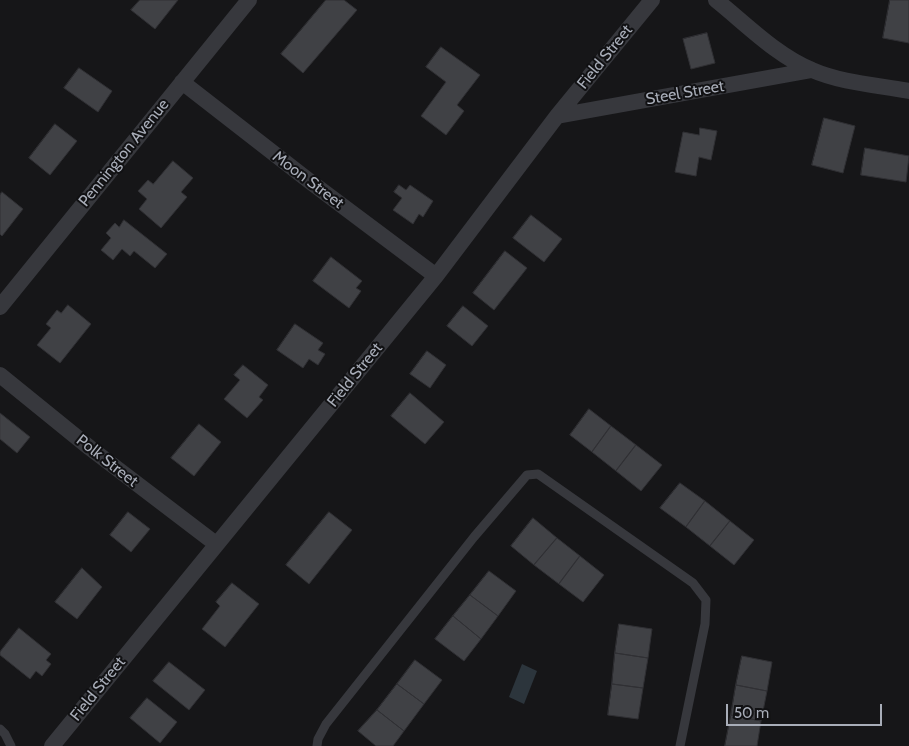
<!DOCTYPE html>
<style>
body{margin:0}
#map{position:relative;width:909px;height:746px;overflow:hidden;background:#161618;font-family:Cabin,sans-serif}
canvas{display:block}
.scale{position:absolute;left:726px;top:704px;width:156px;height:22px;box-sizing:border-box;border:2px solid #a8adb8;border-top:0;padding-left:6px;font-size:15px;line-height:18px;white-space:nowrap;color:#a8adb8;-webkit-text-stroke:4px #111113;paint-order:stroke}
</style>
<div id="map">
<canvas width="909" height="746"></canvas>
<div class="scale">50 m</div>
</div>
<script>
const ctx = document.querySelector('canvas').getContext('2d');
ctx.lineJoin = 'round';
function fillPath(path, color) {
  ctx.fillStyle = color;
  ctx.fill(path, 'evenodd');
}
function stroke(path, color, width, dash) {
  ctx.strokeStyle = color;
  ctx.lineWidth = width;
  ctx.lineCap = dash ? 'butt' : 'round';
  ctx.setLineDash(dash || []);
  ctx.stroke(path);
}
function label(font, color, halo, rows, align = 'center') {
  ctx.font = font + ' Cabin,sans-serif';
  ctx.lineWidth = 4;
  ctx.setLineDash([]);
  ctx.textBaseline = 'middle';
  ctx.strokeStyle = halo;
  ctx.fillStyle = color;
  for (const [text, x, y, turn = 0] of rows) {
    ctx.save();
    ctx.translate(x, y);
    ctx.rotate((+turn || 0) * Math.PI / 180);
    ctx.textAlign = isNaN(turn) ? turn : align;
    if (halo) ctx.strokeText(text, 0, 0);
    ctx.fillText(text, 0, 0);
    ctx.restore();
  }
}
const water = new Path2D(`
 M522 664 537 671 524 704 509 697Z`);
const building = new Path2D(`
 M140 0H178L155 29 131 10Z
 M326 0H344L357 10 303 73 281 54Z
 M890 0H909V43L883 38Z
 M707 33 715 63 691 69 683 39Z
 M441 47 480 75 457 105 464 111 446 135 421 116 446 82 426 67Z
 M79 68 112 91 98 112 64 88Z
 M824 118 855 126 843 173 812 165Z
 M55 124 77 141 50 175 29 158Z
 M700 128 717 131 711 160 699 157 696 176 675 172 683 132 699 135Z
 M865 148 909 156 906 182 861 175Z
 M173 161 193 178 181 192 187 197 161 228 139 209 147 199 138 191 148 180 153 184Z
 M399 185 406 190 410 185 433 201 423 217 419 214 413 224 393 210 402 198 394 192Z
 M2 192 23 209 2 236 0 234V195Z
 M531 215 562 239 544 262 513 238Z
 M124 220 167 254 155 268 134 251 130 256 122 249 113 260 101 250 111 238 106 233 115 223 119 227Z
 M505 251 527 268 494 310 473 293Z
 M331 257 362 281 356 288 361 291 349 308 313 281Z
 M68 305 91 324 60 363 37 345 51 328 46 324 57 310 61 313Z
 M463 306 488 326 472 346 447 326Z
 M295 324 323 343 318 350 325 354 318 365 309 359 303 368 277 350Z
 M427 351 446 365 430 388 410 374Z
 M243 365 268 385 259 397 263 400 247 418 224 399 240 380 234 375Z
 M410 393 444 422 425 444 391 416Z
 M589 409 611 426 592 452 570 435Z
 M0 413 30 437 17 453 0 439Z
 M199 424 221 442 194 476 171 458Z
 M611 426 636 445 616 471 592 452Z
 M636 445 662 465 641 491 616 471Z
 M680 483 705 501 686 527 660 508Z
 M705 501 730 521 710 546 686 527Z
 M128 512 150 529 131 552 110 535Z
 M329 512 352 530 309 584 286 565Z
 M533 518 557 538 534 565 511 546Z
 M730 521 754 540 734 565 710 546Z
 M557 538 580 556 559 584 534 565Z
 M580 556 604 575 583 602 559 584Z
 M82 568 102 587 77 619 55 602Z
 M489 571 516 591 498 616 470 595Z
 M232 583 259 604 225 647 202 629 220 606 216 602Z
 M470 595 498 616 481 639 453 616Z
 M453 616 481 639 464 661 435 639Z
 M619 624 652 629 648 658 615 653Z
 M19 628 51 654 46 660 51 664 42 676 36 671 30 679 0 655V652Z
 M615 653 648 658 643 688 612 684Z
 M742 656 772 662 767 691 736 685Z
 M415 660 442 680 424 704 397 684Z
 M169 662 205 690 189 710 153 681Z
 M397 684 424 704 404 731 377 710Z
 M612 684 643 688 638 719 608 715Z
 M736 685 767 691 761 721 731 715Z
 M147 698 177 722 160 743 130 718Z
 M377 710 404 731 393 746H376L358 731Z
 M731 715 761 721 757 746H725Z`);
const lane = new Path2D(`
 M0 729 5 734 11 746
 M317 746 318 739 326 724 474 537 527 475 538 474 693 583 706 600 705 624 680 746`);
const street = new Path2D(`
 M716 0C746 24 777 56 812 70 842 83 877 85 909 91
 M182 82 308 180 436 276
 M557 116 812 70
 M0 307 249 0
 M0 375 90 448 216 544
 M52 746 436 276 557 116 652 0`);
const streetNames = [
 ["Field Street",605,57,-51],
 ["Steel Street",685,93,-10],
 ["Pennington Avenue",124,153,-51],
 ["Moon Street",308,180,37],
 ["Field Street",355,375,-51],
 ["Polk Street",107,461,38],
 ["Field Street",98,689,-51]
];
fillPath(water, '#2c353c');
fillPath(building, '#404145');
stroke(building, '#303034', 1);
stroke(lane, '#37383d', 9);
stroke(street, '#37383d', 16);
label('16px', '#a8adb8', '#111113', streetNames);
</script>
